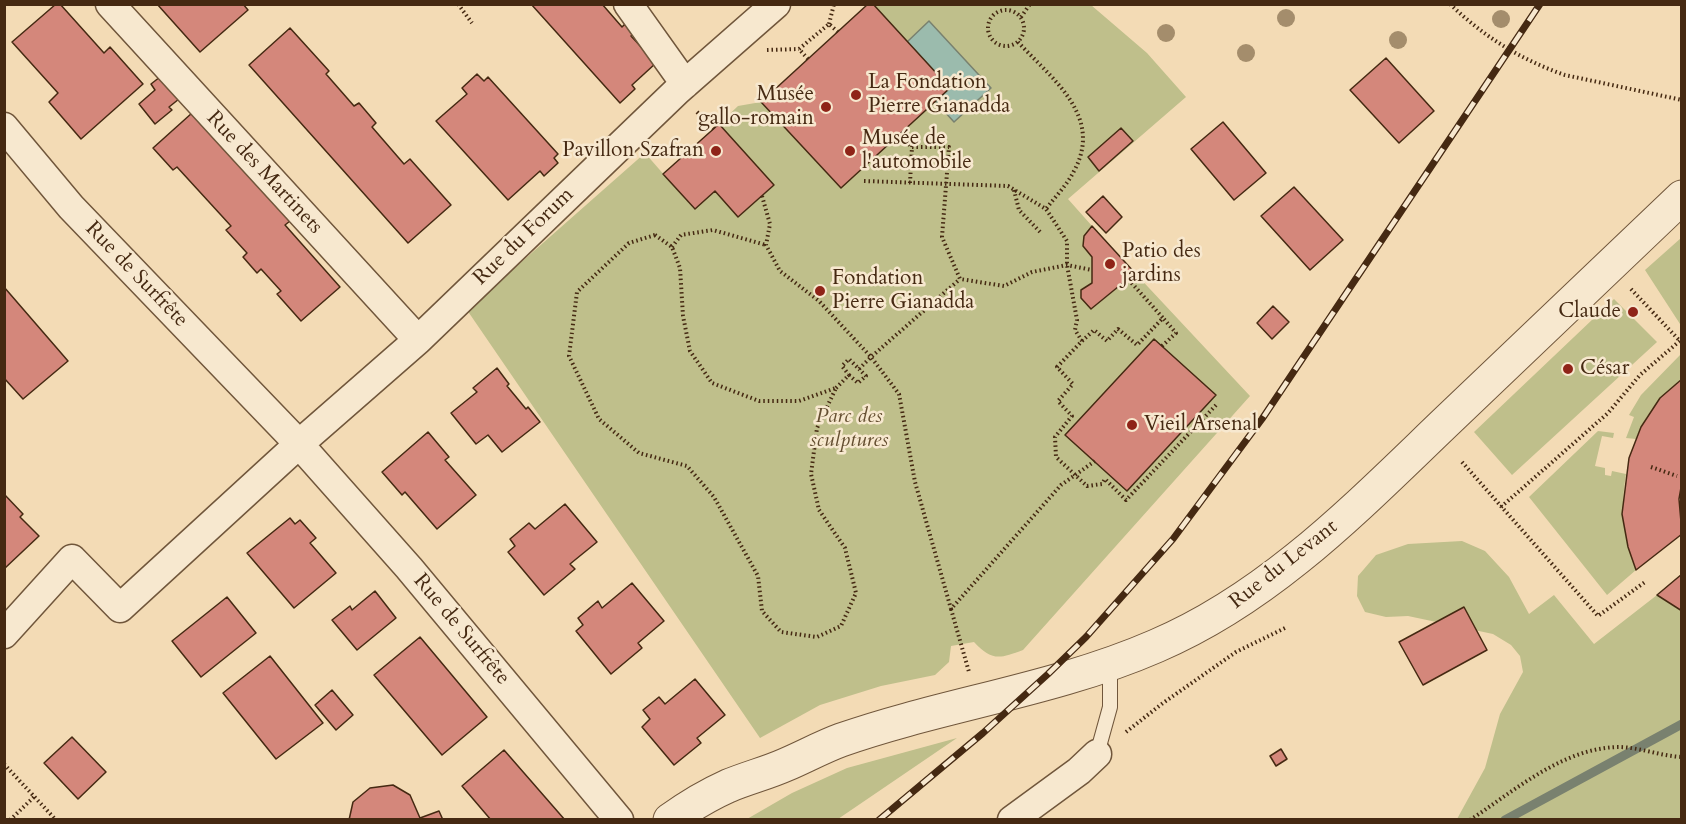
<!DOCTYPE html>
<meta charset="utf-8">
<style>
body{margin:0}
#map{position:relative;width:1686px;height:824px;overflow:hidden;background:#f3dbb5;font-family:Cardo,serif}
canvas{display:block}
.frame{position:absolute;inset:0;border:6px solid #452912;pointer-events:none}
</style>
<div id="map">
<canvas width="1686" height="824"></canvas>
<div class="frame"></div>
</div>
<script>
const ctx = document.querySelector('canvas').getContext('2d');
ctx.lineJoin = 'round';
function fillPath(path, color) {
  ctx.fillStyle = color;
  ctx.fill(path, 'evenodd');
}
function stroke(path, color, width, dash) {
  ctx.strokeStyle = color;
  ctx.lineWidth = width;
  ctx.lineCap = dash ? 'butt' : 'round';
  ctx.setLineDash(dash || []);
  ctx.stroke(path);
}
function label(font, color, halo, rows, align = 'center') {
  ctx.font = font + ' Cardo,serif';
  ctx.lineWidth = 5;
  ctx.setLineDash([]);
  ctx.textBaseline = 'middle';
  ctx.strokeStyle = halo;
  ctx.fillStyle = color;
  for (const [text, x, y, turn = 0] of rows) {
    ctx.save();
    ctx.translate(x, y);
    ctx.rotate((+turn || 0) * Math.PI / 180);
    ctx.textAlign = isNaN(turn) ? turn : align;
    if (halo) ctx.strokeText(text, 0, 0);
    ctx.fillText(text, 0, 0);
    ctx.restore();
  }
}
const green = new Path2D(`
 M873 5H1091L1147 53 1186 97 1068 199 1092 226 1084 236 1083 246 1092 257V283L1081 290V298L1092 309 1135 273 1250 396 1023 650C999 659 992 661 974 642L951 646 949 662 935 675 881 686 820 705 760 738 467 310 645 153 694 209 715 191 739 216 774 185 719 124 738 106 761 102 841 188Z
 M1681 238 1682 323 1680 324 1645 270Z
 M1614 299 1657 342 1512 475 1474 432Z
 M1681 354V379C1661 398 1646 412 1636 439L1626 438 1634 417 1629 415 1641 395Z
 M1598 431 1614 433 1613 438 1602 436 1595 466 1605 468V475L1611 476 1612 471 1626 474C1620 511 1624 536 1636 570L1607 595 1529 497Z
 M1462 541 1485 551 1509 577 1529 614 1554 595 1594 644 1657 595 1681 611V819H1457L1485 768 1500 714 1523 672 1520 656 1511 645 1493 634 1408 616 1386 617 1365 612 1357 596 1358 576 1376 555 1408 544Z
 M957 738 838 819H747L792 793 847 768Z`);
const water = new Path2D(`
 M929 21 991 88 954 122 935 101 950 88 907 42Z`);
const stream = new Path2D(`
 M1505 820 1682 724`);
const building = new Path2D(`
 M56 4H60L104 53 110 47 143 84 81 139 49 102 58 93 12 42Z
 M157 4H243L248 10 200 52Z
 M531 4H602L622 27 625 24 634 33 631 36 656 63 632 85 635 89 620 103Z
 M868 4H873L950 88 841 188 761 102Z
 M290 28 329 71 326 74 354 106 359 103 376 123 372 127 404 164 410 159 451 205 408 243 249 65Z
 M1386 58 1434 111 1399 143 1350 90Z
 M165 73 184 95 169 107 172 110 155 124 139 104 155 90 151 84Z
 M477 74 484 81 488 77 558 154 554 158 558 163 544 176 540 171 508 200 436 121 467 94 462 88Z
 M192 113 290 221 285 225 340 287 301 321 277 294 281 291 261 269 257 273 243 257 247 253 226 230 231 226 177 167 173 170 153 148Z
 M1223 122 1266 173 1234 200 1191 149Z
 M719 124 774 185 738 217 715 191 695 209 663 174Z
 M1121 128 1133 141 1099 171 1088 157Z
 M1294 187 1343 240 1310 270 1261 216Z
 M1103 196 1122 217 1106 233 1086 212Z
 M1092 226 1135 273 1091 309 1081 298V290L1092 283V257L1083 246 1084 236Z
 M4 287 68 361 23 399 4 378Z
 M1273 306 1289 322 1272 339 1257 323Z
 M1154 339 1216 395 1127 491 1065 435Z
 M497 368 509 384 507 386 526 409 528 407 540 422 502 452 488 435 476 444 451 413 477 392 473 388Z
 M1682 379V482L1679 499 1682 534 1636 570 1628 547 1622 514 1629 458 1641 427 1660 398Z
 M428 432 449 457 445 460 476 495 437 529 405 492 402 495 382 472Z
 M4 494 23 514 20 517 39 536 4 569Z
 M565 504 597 542 570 564 575 569 544 595 508 552 515 546 510 539 529 523 535 529Z
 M290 518 295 524 300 520 316 538 310 543 336 573 294 608 247 553Z
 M1682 574V611L1657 595Z
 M632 583 664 621 638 643 642 648 611 674 576 631 583 625 578 618 598 601 602 608Z
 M375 591 396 618 357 650 332 620 350 606 352 610Z
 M227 597 256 633 201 677 172 641Z
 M1464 607 1487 650 1423 685 1399 642Z
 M420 637 487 717 442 755 374 675Z
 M270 656 323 723 276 759 223 693Z
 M695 679 725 715 697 738 701 743 674 765 642 727 650 719 643 710 659 697 665 704Z
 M332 690 353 715 336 730 315 705Z
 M72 737 106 772 78 799 44 763Z
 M1281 749 1287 759 1276 766 1270 756Z
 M504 750 565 820H491L462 786Z
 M393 785 410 795 420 818 439 811 443 820H349L353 802 370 788Z`);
const path = new Path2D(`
 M458 4 472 23
 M1450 4C1483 36 1521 60 1565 75L1682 100
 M988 28a18 18 0 1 1 36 0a18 18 0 1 1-36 0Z
 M1021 17 1030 4
 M829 24 834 4
 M1018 42C1052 79 1104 116 1074 171 1067 185 1055 197 1046 209
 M767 50 799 49
 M808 59 799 49 829 24 838 32
 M697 112 714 129
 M899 135 912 147
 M864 181 1008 186 1046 209 1067 241V265L1077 320 1075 330 1082 341 1057 367 1073 384 1058 401 1072 416 1055 437 1056 457 1087 486 1102 484 1105 479 1126 500 1218 403
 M910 183 912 147H949L942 237 960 279 1004 286 1032 272 1067 265 1092 270
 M1014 190 1019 210 1042 234
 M762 196 770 224 766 245 780 271 819 301 871 357 960 279
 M655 235 672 247 680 268 683 316 690 351 712 383 759 401H799L836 388 817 428 811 474 819 510 845 548 856 593 841 626 817 637 781 632 762 611 758 576 714 497 687 466 639 453 599 419 569 356 577 292 629 243Z
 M672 247 681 235 713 230 766 245
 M1631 289 1679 340
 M1082 341 1094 330 1107 341 1118 329 1137 345 1163 318 1128 279
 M1162 346 1176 333 1163 318
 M849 375 858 383 866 376 859 369
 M836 388 849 375 842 366 849 359 859 369 871 357 899 394 915 482 951 609 1061 485 1095 461
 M1462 462 1598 616 1645 582
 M1651 467 1677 476
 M1501 507 1608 413 1640 375 1682 339
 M951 609 969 672
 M1126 732 1163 703 1236 652 1285 628
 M4 764 56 820
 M10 820 35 796
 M1470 820C1514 791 1563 748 1618 747 1639 747 1660 756 1682 757`);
const service = new Path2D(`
 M1097 754 1110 707V665`);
const minor = new Path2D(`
 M110 4 418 340
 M628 4 685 84
 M4 127 71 207 299 444 409 568 619 820
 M4 634 72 559 120 608 299 444 418 340 678 90 776 4
 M1012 820 1079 771 1097 754`);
const tertiary = new Path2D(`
 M670 820C688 807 708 795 728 786 747 778 767 773 785 765 804 757 822 747 841 740 944 704 1055 690 1156 646 1271 597 1359 505 1448 420 1526 346 1604 272 1682 197`);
const rail = new Path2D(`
 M879 820 983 733 1048 674 1086 637 1173 539 1262 419 1540 4`);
const trees = [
 [1286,18],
 [1501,19],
 [1166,33],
 [1398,40],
 [1246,53]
];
const markers = [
 [856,95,6,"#8f2418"],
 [826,107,6,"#8f2418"],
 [716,151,6,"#8f2418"],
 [850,151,6,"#8f2418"],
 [1110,264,6,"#8f2418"],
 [820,291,6,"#8f2418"],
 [1633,312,6,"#8f2418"],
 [1568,369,6,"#8f2418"],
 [1132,425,6,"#8f2418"]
];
const poiNames = [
 ["La Fondation",868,83],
 ["Pierre Gianadda",868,107],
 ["Musée",814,95,"right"],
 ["gallo-romain",814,119,"right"],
 ["Musée de",862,139],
 ["l'automobile",862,163],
 ["Pavillon Szafran",704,151,"right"],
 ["Patio des",1122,252],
 ["jardins",1122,276],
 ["Fondation",832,279],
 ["Pierre Gianadda",832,303],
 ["Claude",1621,312,"right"],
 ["César",1580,369],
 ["Vieil Arsenal",1144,425]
];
const streetNames = [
 ["Rue des Martinets",264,173,47],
 ["Rue du Forum",524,237,-44],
 ["Rue de Surfrête",136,275,46],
 ["Rue du Levant",1284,565,-38],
 ["Rue de Surfrête",461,630,50]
];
const parkNames = [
 ["Parc des",849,417],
 ["sculptures",849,441]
];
fillPath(green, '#bfbf8b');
fillPath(water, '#9bbbad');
stroke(water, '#79816f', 1.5);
stroke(stream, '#79816f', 9);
fillPath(building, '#d4877b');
stroke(building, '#452912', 1.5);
stroke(service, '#70563b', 16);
stroke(minor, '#70563b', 31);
stroke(tertiary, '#70563b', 35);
stroke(path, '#452912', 4, [1.5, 3]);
stroke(service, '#f7e8cf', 14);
stroke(minor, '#f7e8cf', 28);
stroke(tertiary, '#f7e8cf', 33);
stroke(rail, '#452912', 7);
stroke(rail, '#f7e8cf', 4.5, [14]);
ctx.fillStyle = '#a48d6c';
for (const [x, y] of trees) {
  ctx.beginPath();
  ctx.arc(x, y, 9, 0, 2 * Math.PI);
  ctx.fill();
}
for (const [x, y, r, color] of markers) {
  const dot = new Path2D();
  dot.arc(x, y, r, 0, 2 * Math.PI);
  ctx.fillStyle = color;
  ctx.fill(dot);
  stroke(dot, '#f7e8cf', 2);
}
label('21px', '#452912', '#f7e8cf', poiNames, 'left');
label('21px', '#452912', '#f7e8cf', streetNames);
label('italic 21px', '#644e30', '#f7e8cf', parkNames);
</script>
